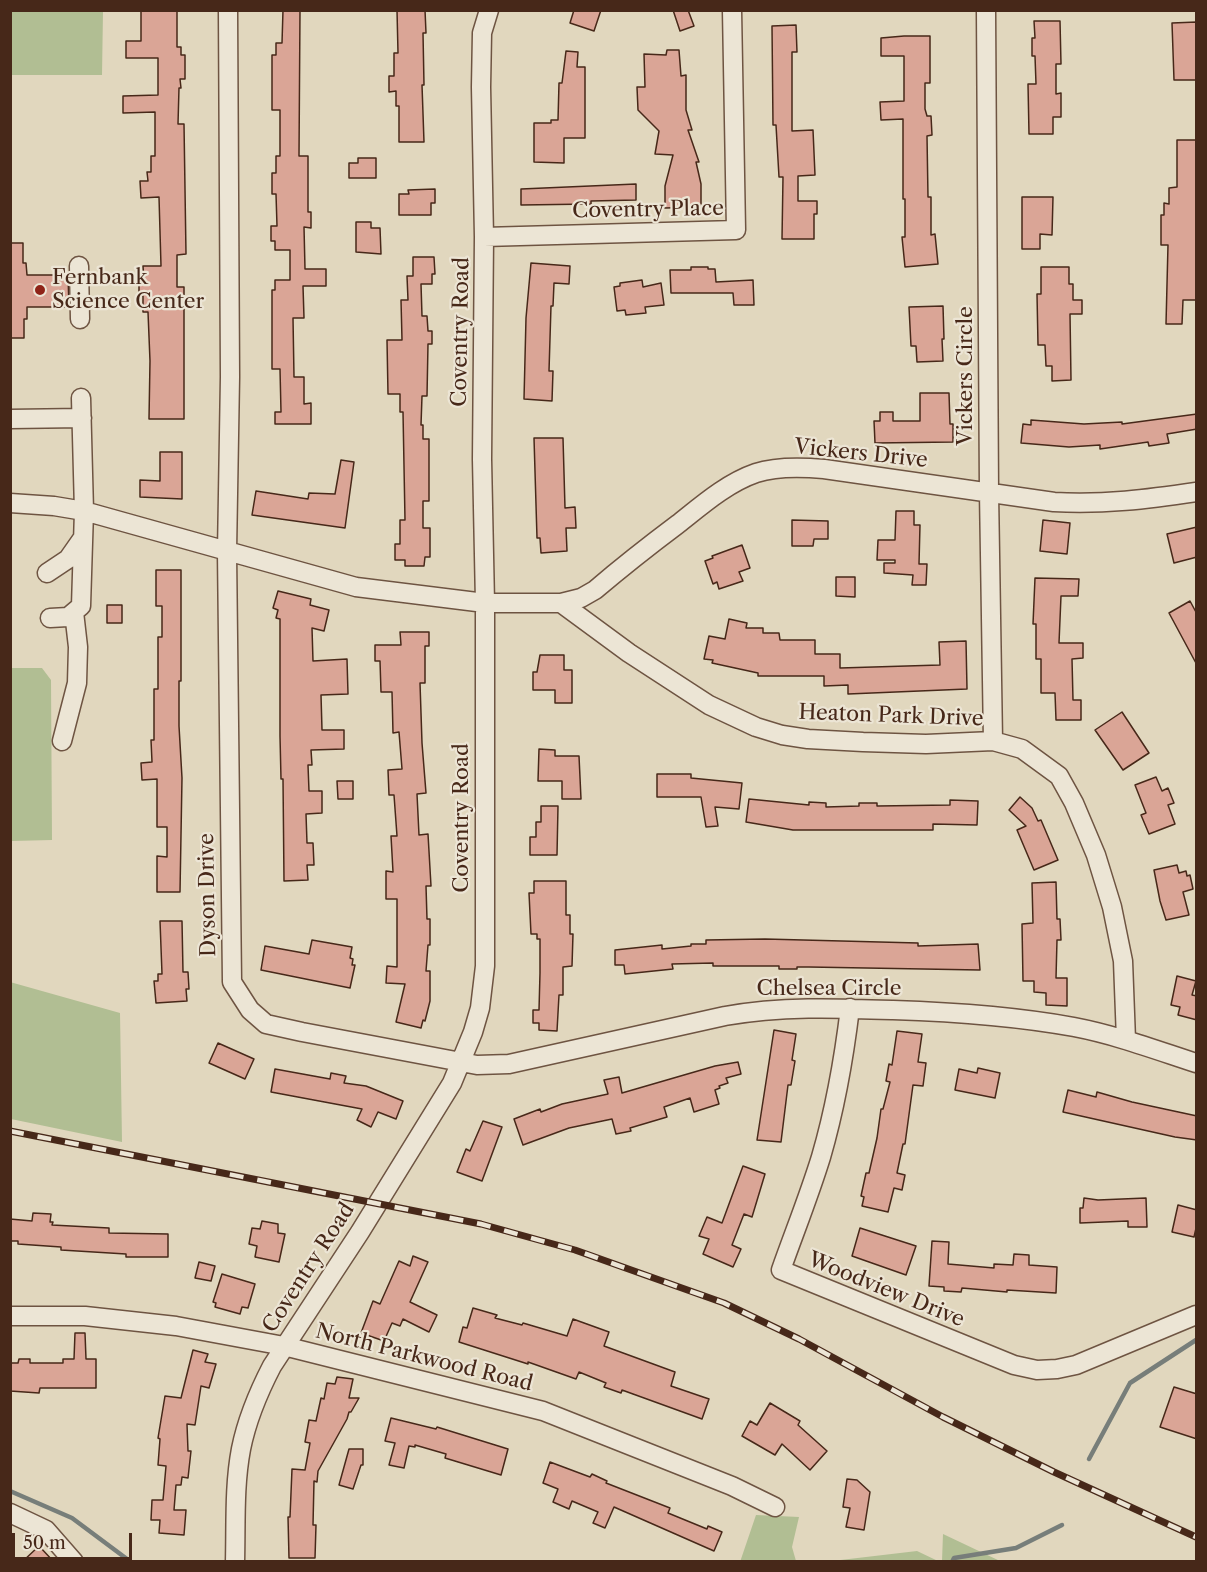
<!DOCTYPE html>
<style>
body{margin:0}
#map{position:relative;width:1207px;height:1572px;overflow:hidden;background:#e1d7be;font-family:"Libre Caslon Text",serif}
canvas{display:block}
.frame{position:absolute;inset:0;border:12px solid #472819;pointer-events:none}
.scale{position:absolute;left:12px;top:1533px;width:120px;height:27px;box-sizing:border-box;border:3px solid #472819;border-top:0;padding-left:8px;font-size:18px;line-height:21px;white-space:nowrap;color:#472819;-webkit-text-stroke:4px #ece5d5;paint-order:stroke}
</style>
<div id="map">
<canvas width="1207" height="1572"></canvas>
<div class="frame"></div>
<div class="scale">50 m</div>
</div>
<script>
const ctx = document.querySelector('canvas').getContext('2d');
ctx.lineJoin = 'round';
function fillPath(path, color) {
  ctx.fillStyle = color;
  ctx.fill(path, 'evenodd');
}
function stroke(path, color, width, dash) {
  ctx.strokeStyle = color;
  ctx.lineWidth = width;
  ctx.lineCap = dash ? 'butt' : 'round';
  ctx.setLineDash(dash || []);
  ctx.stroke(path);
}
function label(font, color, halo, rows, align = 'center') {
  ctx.font = font + ' "Libre Caslon Text",serif';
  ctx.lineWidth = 4.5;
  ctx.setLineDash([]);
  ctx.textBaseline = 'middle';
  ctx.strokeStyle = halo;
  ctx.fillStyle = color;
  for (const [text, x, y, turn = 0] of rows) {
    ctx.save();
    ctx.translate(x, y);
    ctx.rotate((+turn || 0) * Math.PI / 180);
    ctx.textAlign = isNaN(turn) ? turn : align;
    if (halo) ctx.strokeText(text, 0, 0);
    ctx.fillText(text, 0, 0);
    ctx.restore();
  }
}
const green = new Path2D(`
 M11 10 103 11 102 75H11Z
 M10 668H42L51 680 52 840 11 841Z
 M10 982 120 1013 122 1142 11 1119Z
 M756 1515 799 1517 792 1547 796 1561 740 1562Z
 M943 1534 1000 1561H942Z
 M917 1551 938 1561H832Z`);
const stream = new Path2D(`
 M1089 1459 1130 1383 1196 1340
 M10 1491 72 1518 131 1562
 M952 1562 954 1558 1016 1548 1062 1525`);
const building = new Path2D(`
 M141 10H177V47H181V55H185V79H180L181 88H179L178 124H184L186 254 177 255V287H184V419H149L150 361 148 312H143V296H139V281H144L143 266H161L159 197 141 198 140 181H148L147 172H151V156H155V112L123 113V96L158 95V58H126V41H141Z
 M283 10H300L299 156H308V212H311V228L304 227 305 269H326V286H303L304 318H293L294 377H304V404L311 403V424H275V412H281L280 369H272V290H275V280H290V250H275V241H271V226H277L276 194H272V173H276V156H280V110H272V55H276V43H282Z
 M397 10H425L426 33H423L424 85H422L424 142H399V106H396V91L389 92V76H394V53H398Z
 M574 10H601L594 31 570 23Z
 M673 10H688L694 26 680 31Z
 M1034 21H1060L1061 64H1056V94L1061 93V117H1053V134H1029L1028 84H1036L1035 56H1032V38H1035Z
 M1197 22V80H1174L1172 23Z
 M796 25 797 52H792V131L813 130 815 175 798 176V201H817V214H814V239H782L783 177H779L776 125H773L772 26Z
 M904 36H930V83H925V109L927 116H931L932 135 927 136 928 197H931V235L935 234 938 264 905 267 902 237H905V199H903V119L881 120 880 102 904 101V56H881V38Z
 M667 50H679L681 76 686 75V110L692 130H688L699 162H696L701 184V207L665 208V186L673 155 655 154 659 131 638 110 637 87H645L644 54 666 55Z
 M566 51 578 52 577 67H585V138H564V163L534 162V123H551V120H558L559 83H562Z
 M1177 140H1197V300H1183L1182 324H1166L1168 245H1161V215H1164V203L1169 204V188L1177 187Z
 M358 158H376V178H349V163H358Z
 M636 184V200L591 201V204L521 205V189Z
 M435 189V203H431V215H399V194H409L408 190Z
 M1022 197H1053L1052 235 1040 234V249H1022Z
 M356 222H371V228H380L381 254 356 252Z
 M10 243H23V263H26L27 275H68L69 307H27V319H24V338H10Z
 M413 257H434L435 274H432V284H421L422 316H427L428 331H432V344H428L427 396H422L421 425H423V439H429V501H423V528H430V557H425L424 566H405V560H395V544H400V520H405L403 412H400V394H388L387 340H402L401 300H408L407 276H413Z
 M531 263 570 266 569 284 554 283 553 306H551L549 371H553L552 401 524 399 526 318Z
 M691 267H708V269H715L716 282 753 280 754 305H734L733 293H671L670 270H691Z
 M1041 267H1069V284H1073V300H1082V314H1070L1071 380 1052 381V366H1046L1045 345H1038L1037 294H1041Z
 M642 280 643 287 661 283 664 305 645 307 646 313 626 315 625 310 617 311 614 287 620 286V283Z
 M943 306 944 339H942L943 361 917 362 916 346H911L909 307Z
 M920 393H949L950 424H953V442L875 443 874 421H880V412H893V421H920Z
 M1197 414V429L1167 434 1169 443 1149 446 1148 442 1100 449V445L1069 447 1021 443 1023 424 1031 425V420L1084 424 1122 422V424Z
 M534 438H563L565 508 575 507 576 528H566L567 551 541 553 540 538H537Z
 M160 452H182V499L140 497V480L160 481Z
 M341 460 354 462 345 528 252 515 256 491 308 499 309 493 335 494Z
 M896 511H914V525H920L919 564H927L926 585H912L913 575 884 573V563H895V560H877L878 540H895Z
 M792 520 828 521V539H814L813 546H792Z
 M1043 520 1070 523 1067 554 1040 551Z
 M1197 527V557L1174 563 1167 534Z
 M742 545 750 568 739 572 743 581 719 589 717 582 713 584 705 561 713 558 712 556Z
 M156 570H181V681H179V726L182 778 180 892H157V856L167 857V827H157V779L142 780 141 763 152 762 151 740H154V689H158V637H162V606H156Z
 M836 577H855V597L836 596Z
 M1035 578 1079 579 1078 596H1061L1059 643H1083V658L1072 659 1073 700H1081V720H1056L1055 693H1041V659H1036V624H1033Z
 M278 591 311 599 310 605 329 610 324 631 312 628 313 661 347 659 348 694 321 695 322 730H344V749L311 750 312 765H308L309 791H322V813L306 814 307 843H313L314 865H307L308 880 284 881 283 779H281L280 736V619L276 618 278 610 273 608Z
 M1190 601 1197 614V665L1169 613Z
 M107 605H122V623H107Z
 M729 619 747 623 746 628H763V633H779L780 640H815V654H840V668L940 665 939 642 966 641 967 689 848 694V685L824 686V676H758V673L712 663 713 660 704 659 709 636 725 639Z
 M400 632H429V646H425V683H420L422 743 426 793 417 794 419 835 428 834 431 886H426L427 919H430V945H428L426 971H430V1001L425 1021 423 1020 421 1028 396 1022 405 984 386 983 387 966 397 967V899H386V871L393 872 391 836H397L394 795H389L388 770 402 769 399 732 393 733 392 692H381L380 661H375V645H401Z
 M540 655H564V670H572V703H555V690H533V672H537Z
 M1122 712 1149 753 1123 770 1095 730Z
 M539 749 555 750V756H579L581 799H562V781H538Z
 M657 774H691V778L742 783 739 809 715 807 718 826 706 827 701 797H657Z
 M1156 777 1162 791 1168 788 1174 803 1168 805 1175 824 1149 834 1141 815 1146 813 1135 785Z
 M337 781H353V799H338Z
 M1020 797 1032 808 1038 821 1041 820 1058 860 1034 870 1017 830 1026 826 1009 810Z
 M749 799 809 805V802L826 803V807L859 806V803H877V806L950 805V800L978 801 977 825 933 824V830H793L746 822Z
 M541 806H558L557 855H530V837H536V822H541Z
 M1177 865 1179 873 1186 871 1187 876 1190 875 1193 889 1183 892 1189 915 1166 920 1160 901 1154 870Z
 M534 881H566V915H570V934H573L572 966 563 967V995H559L557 1031 539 1030V1023H533V1010H539L540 973V939H537V934H531L529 893H534Z
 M1056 882 1057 919H1060L1061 940H1057L1056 978H1067V1006L1046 1005V993L1034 992V981H1023L1022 924 1033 923 1032 883Z
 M160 921H182L183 972H188L189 989H186L187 1001 156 1003 154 981H158V974H162Z
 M765 939 918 943V946L978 944 980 970 809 967H797V969H779V966H713V963L672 964 673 969 625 974 624 965H615V950L662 945V949L691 946V944H706V940Z
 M312 940 352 947 350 958 353 959 352 965H355L350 988 261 970 265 946 309 954Z
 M1177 976 1196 981 1192 995 1197 996V1020L1178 1015 1180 1007 1171 1005Z
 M774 1030 796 1034 792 1060 795 1061 791 1085H788L781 1142 757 1140Z
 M897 1031 922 1034 918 1062 926 1063 923 1086 913 1085 905 1144H903L897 1173 905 1175 902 1190 894 1188 888 1212 862 1206 864 1197 861 1196 866 1173H869L877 1138 881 1109H883L890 1082 886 1081 889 1064 892 1065Z
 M218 1043 254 1059 245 1079 209 1063Z
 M738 1062 741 1074 726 1078 728 1083 719 1086 720 1088 715 1090 719 1104 694 1112 690 1098 664 1107 667 1117 630 1128 631 1131 616 1134 612 1119 569 1128 523 1145 514 1119 540 1109 541 1112 562 1104 608 1094 604 1080 619 1077 622 1093 715 1066Z
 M978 1068 1000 1073 995 1098 955 1090 959 1069 977 1073Z
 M275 1069 330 1079 331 1073 346 1076 344 1083 366 1086 403 1101 396 1119 378 1112 371 1127 357 1120 362 1109 271 1092Z
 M1068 1090 1096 1097 1097 1092 1132 1102 1197 1116V1140L1175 1137 1063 1112Z
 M483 1121 502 1127 482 1181 457 1172 466 1149 470 1151Z
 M743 1166 765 1174 752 1217 744 1214 732 1245 741 1249 733 1267 703 1254 709 1239 699 1236 707 1217 722 1223Z
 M1084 1198 1098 1200 1146 1198 1147 1227H1128V1221L1080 1223V1208H1083Z
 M1178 1205 1197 1210V1224L1194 1237 1172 1232Z
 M33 1213 51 1214 50 1222H53L52 1225 109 1228V1233L168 1234V1257H126V1254L61 1250V1247L18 1244V1241H10V1219L32 1221Z
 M262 1221 278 1224V1233L285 1234 279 1262 255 1257 257 1246 249 1244 252 1228 260 1229Z
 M860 1228 916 1246 906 1275 852 1256Z
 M932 1241 949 1242 948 1264 994 1268V1264L1013 1265 1014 1254 1029 1255V1265L1057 1267 1056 1293 1007 1290V1292L962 1288 961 1292 944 1291V1287L929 1286Z
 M413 1256 428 1262 410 1302 437 1315 429 1332 403 1319 400 1326 392 1323 384 1341 361 1333 373 1301 380 1304 399 1261 410 1266Z
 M199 1262 215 1266 211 1281 195 1278Z
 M222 1274 255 1284 248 1308 242 1307 240 1314 215 1307 216 1303 213 1302Z
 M473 1308 497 1315 495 1318 522 1325 523 1323 567 1336 573 1319 609 1332 604 1346 675 1372 671 1386 709 1399 702 1419 622 1390 621 1393 604 1387 606 1383 579 1372 576 1379 528 1362V1364L459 1342 463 1327 467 1328Z
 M75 1333H85L86 1359H96V1388H40L39 1393 10 1391V1363H18L19 1359H30V1363H63V1359H74Z
 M193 1350 208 1354 205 1362 216 1364 209 1388 201 1386 195 1425 187 1424 188 1451H191L188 1478 182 1477 181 1485H176L174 1510H186L184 1535 159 1533 160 1520H151L152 1500H163L166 1466 158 1465 160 1439 158 1438 165 1396 181 1398Z
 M337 1377 353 1379 349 1398H359L351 1412H349L347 1419 318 1471 317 1482 314 1481 313 1525H316L315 1558H289L288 1517H290L292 1469 305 1470 310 1443 305 1442 309 1420 316 1421 321 1398 324 1399 327 1383 335 1384Z
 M1174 1387 1197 1394V1439L1160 1427Z
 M770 1403 800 1421 798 1425 827 1451 810 1470 782 1444 775 1455 742 1436 750 1421 757 1425Z
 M391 1418 436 1429 437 1427 508 1449 501 1475 445 1458 446 1454 415 1445V1447L409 1446 404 1468 389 1465 395 1443 385 1441Z
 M349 1449H363V1465H361L353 1489 339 1485Z
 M550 1462 590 1477 592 1474 607 1481 606 1483 670 1508 668 1513 707 1529 708 1526 722 1532 714 1551 614 1507 605 1528 593 1523 598 1512 572 1501 569 1509 553 1502 558 1489 543 1483Z
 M847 1479 857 1480 870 1492 864 1530 846 1527 850 1508 843 1507Z
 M39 1546 54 1562H22Z`);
const minor = new Path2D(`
 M228 10 230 377 227 552 232 982 250 1010 266 1024 302 1032 477 1065 509 1064 725 1016C781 1006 836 1008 893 1010 954 1012 1014 1016 1074 1027 1116 1035 1156 1050 1196 1063
 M986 10 989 492 993 741
 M484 237 736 230 732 10
 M79 266 80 319
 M10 419 82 418
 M10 503 54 506 84 511 356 587 485 603H561L629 653 709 705 756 727 782 735 808 739 863 742 926 744 993 741 1022 749 1059 776 1074 803 1096 855 1112 907 1123 961 1126 1040
 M47 573 68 559 82 539
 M561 603 581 598 595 590C622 567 650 545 678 524 702 505 727 483 756 473 777 466 802 467 824 469L1054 502C1102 505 1149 499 1196 492
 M50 618 68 617 81 606 84 511 81 398
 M62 741 77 683 78 647 74 612
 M850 1008C844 1058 835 1109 821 1157 809 1196 794 1233 781 1270L1014 1365 1037 1370 1057 1369 1076 1365 1196 1315
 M10 1316H85L176 1326 284 1346 543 1411 732 1486 775 1507
 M10 1513 46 1530 74 1562
 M235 1562C236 1524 234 1486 241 1449 247 1419 258 1393 272 1366L360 1232 452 1083 473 1032 480 1008 485 966V603L482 459 484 237 481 87 482 33 489 10`);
const rail = new Path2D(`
 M10 1131 481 1224 575 1250 724 1303 799 1339 943 1417 1054 1472 1196 1537`);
const markers = [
 [40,290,6,"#8f2418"]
];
const streetNames = [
 ["Coventry Place",648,210,-1],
 ["Coventry Road",461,332,-89],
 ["Vickers Circle",966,376,-90],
 ["Vickers Drive",861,454,6],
 ["Heaton Park Drive",891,716,2],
 ["Coventry Road",462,818,-90],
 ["Dyson Drive",208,895,-91],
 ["Chelsea Circle",829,989],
 ["Coventry Road",309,1268,-57],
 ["Woodview Drive",886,1290,22],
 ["North Parkwood Road",424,1358,14]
];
const poiNames = [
 ["Fernbank",52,278],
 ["Science Center",52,302]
];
fillPath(green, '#b1be93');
stroke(stream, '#777e7a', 4.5);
fillPath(building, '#daa596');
stroke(building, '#472819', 1.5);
stroke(minor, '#6e5442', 21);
stroke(minor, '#ece5d5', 18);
stroke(rail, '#472819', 7);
stroke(rail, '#ece5d5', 4.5, [14]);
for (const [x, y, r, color] of markers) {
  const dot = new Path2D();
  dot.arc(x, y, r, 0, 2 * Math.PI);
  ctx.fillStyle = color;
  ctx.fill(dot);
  stroke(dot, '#ece5d5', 2);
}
label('21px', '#472819', '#ece5d5', streetNames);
label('21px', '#472819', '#ece5d5', poiNames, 'left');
</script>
